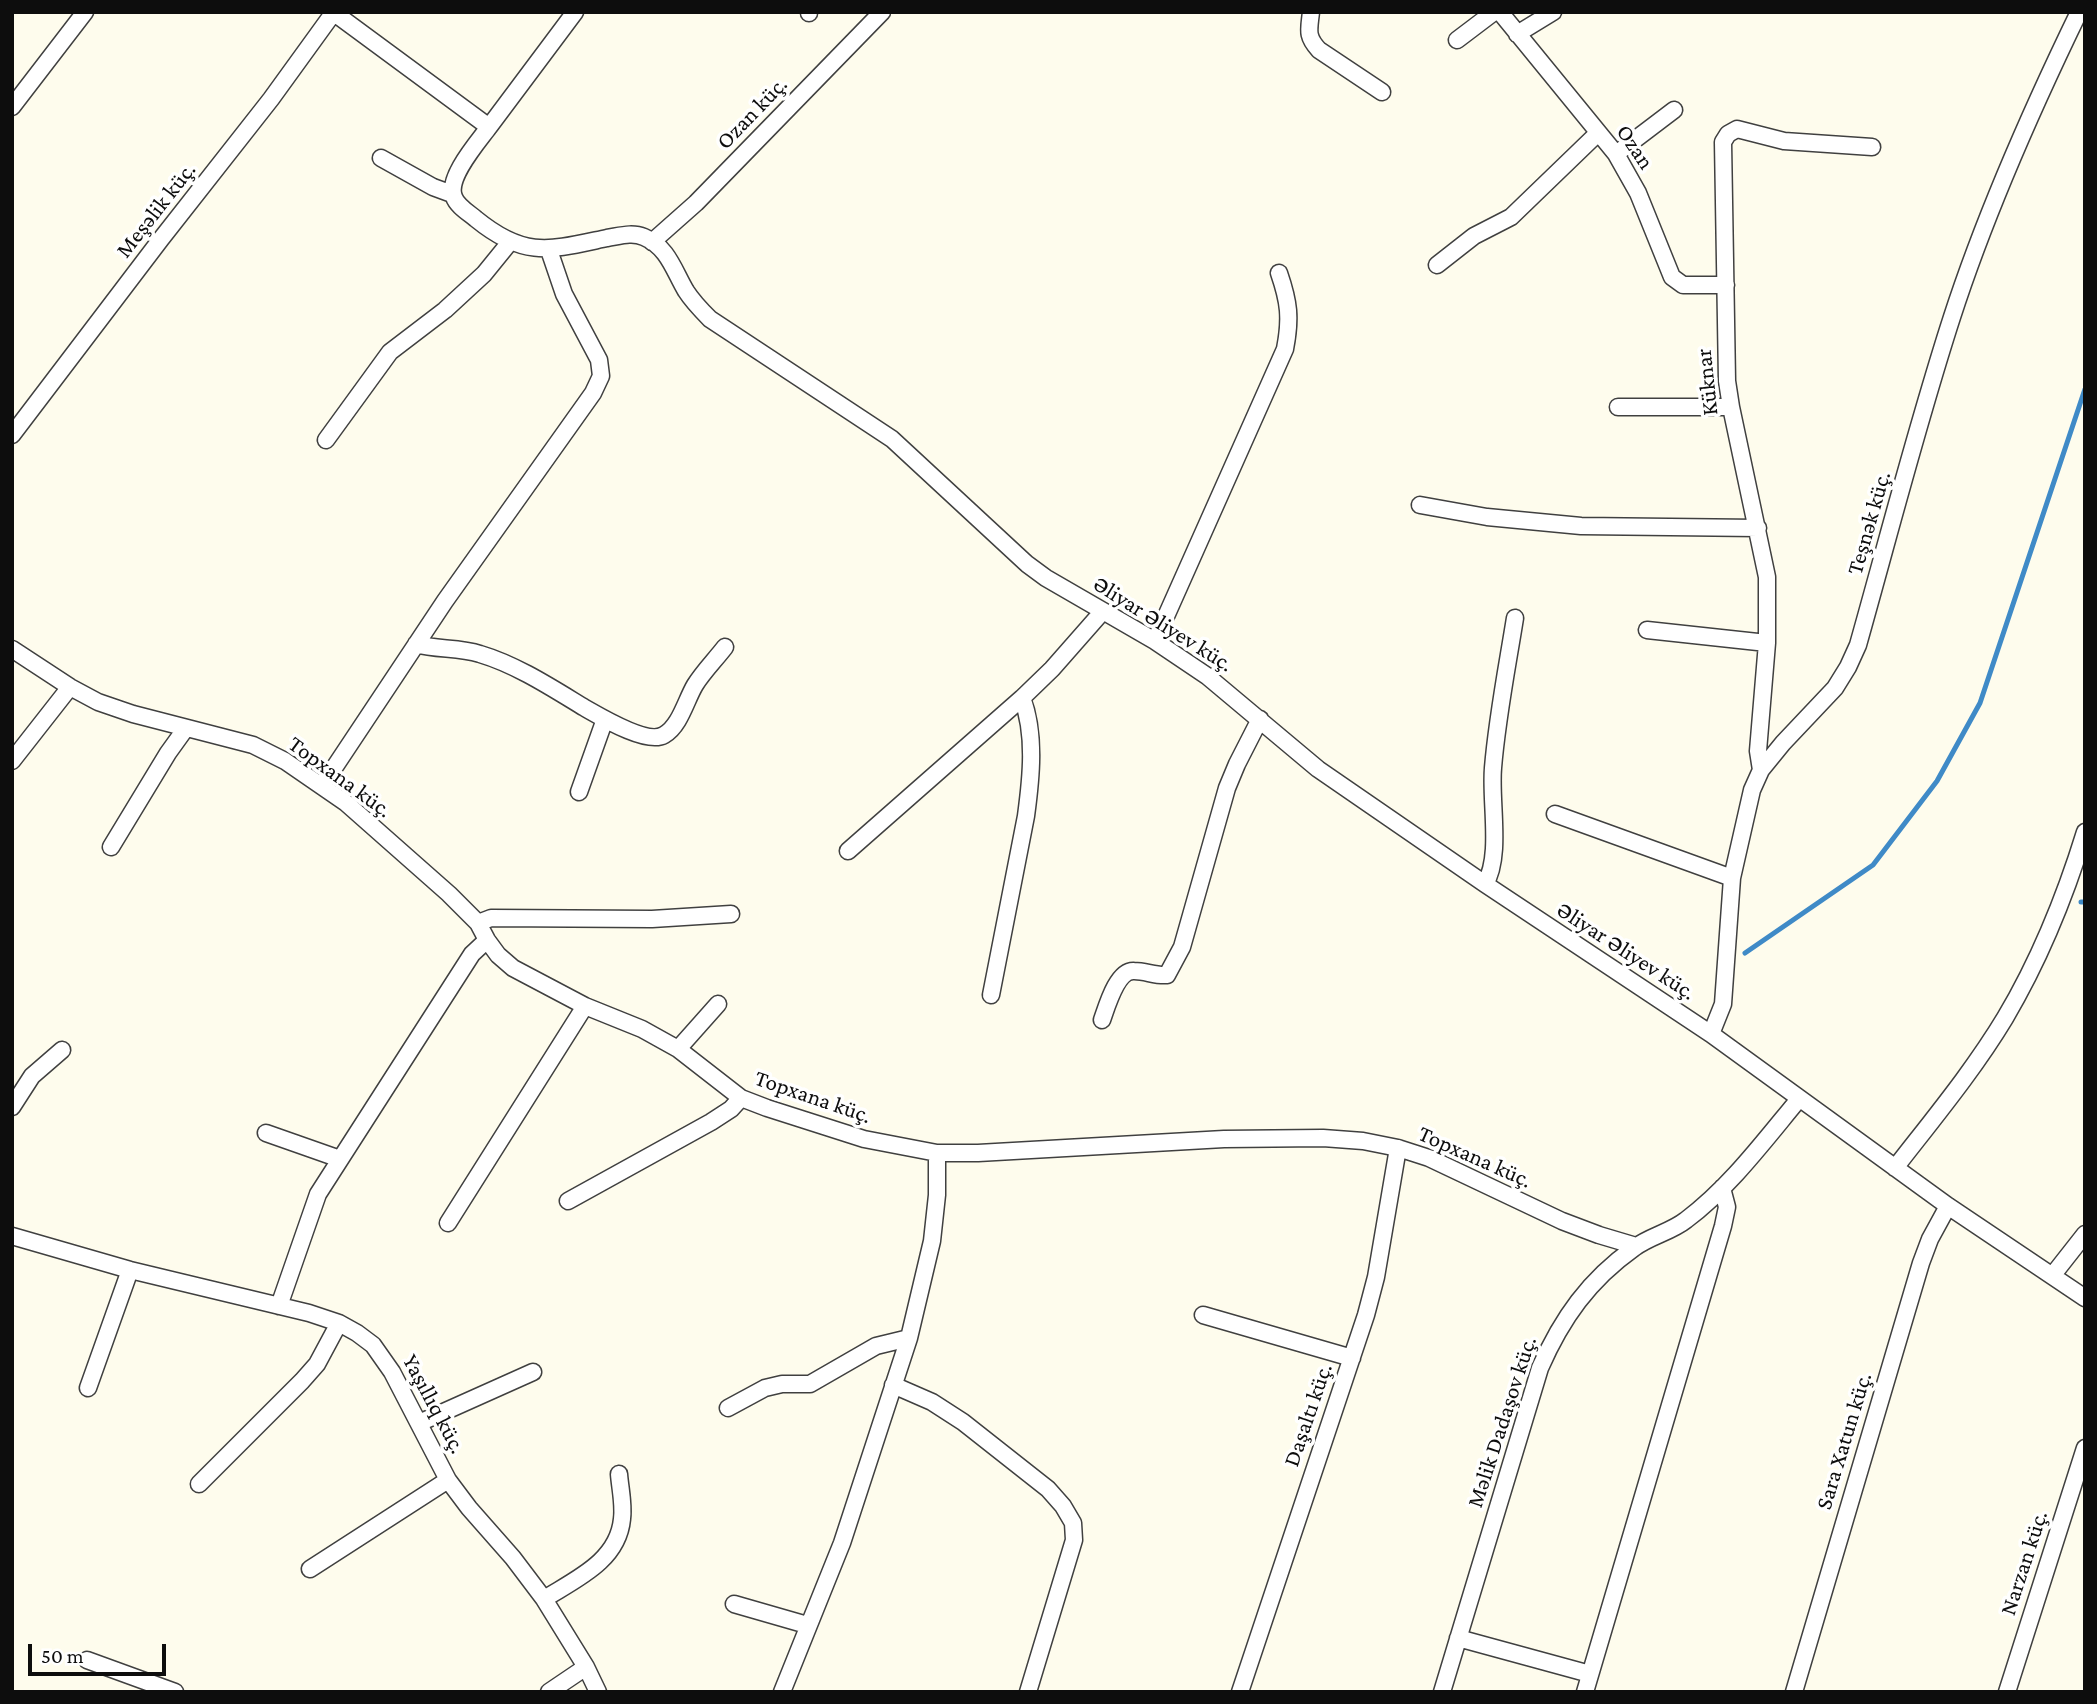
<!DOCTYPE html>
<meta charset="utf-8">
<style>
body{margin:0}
#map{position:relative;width:2097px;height:1704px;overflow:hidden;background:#fefced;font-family:"Crimson Pro",serif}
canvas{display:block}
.frame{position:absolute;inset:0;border:14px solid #0d0d0d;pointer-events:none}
.scale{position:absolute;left:28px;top:1644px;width:138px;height:32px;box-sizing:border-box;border:4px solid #0d0d0d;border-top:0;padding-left:9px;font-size:21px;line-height:24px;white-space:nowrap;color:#0d0d0d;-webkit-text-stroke:5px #fff;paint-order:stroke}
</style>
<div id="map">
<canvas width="2097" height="1704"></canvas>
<div class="frame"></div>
<div class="scale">50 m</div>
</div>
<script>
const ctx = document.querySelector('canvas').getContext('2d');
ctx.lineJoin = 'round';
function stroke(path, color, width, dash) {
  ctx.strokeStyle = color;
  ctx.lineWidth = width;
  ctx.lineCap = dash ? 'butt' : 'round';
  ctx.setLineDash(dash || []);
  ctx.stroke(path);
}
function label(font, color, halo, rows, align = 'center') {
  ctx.font = font + ' "Crimson Pro",serif';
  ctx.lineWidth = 7;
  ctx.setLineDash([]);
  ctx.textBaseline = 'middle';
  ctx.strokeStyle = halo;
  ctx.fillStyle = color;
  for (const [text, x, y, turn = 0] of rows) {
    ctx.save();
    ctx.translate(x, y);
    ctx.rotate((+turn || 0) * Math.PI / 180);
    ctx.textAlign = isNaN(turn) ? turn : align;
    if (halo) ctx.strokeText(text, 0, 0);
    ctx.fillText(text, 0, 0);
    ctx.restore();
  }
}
const stream = new Path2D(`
 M2081 902H2085
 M1745 953 1873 865 1937 781 1980 703 2085 389`);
const minor = new Path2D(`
 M333 12 489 127C478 142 446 178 454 197 457 206 469 213 476 219 525 259 550 250 607 238 620 236 632 232 644 237 668 247 674 271 686 291 693 302 701 310 710 319L892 439 1027 564 1046 578 1155 641 1207 676 1318 769 1485 884 1711 1034 1948 1206 2085 1298
 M1311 12C1309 30 1306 36 1319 50L1382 92
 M1500 12 1616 154 1638 193 1672 277 1683 285H1726
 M809 13V12
 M1517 34 1553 12
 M1457 40 1494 12
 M12 107 85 12
 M489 127 575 12
 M1616 154 1674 110
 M381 158 433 187 452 194
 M652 242 696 203 882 12
 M1437 265 1474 236 1511 217 1598 133
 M1618 407H1731
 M12 435 161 239 271 99 334 12
 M326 440 390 352 445 310 484 274 510 242
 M1420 505 1487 517 1581 526 1758 528
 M1647 630 1767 643
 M1155 641 1285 349C1291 318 1289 302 1279 273
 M416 644C437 650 459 647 480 654 517 665 552 688 585 708 601 717 647 745 664 735 680 726 686 700 695 685 703 672 715 660 725 647
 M12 649 70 687 98 702 133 714 253 745 285 761 346 803 449 894 478 923 487 940 498 955 513 968 585 1006 642 1029 678 1049 741 1098 767 1108 864 1139 937 1153H978L1224 1139 1323 1138 1363 1141 1398 1148 1429 1158 1562 1221 1599 1235 1636 1246
 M12 761 70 687
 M1761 770 1758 751 1767 643V577L1731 407 1727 381 1723 142 1728 134 1737 129 1784 141 1872 147
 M322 786 445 601 593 393 601 376 599 360 564 294 549 250
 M579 792 605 719
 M1555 814 1732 878
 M111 847 168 753 186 728
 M848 851 1022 698 1052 669 1103 611
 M1485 884C1502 856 1490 802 1493 768 1497 718 1507 668 1515 618
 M478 923 491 918 652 919 731 914
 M991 995 1026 816C1031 779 1036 734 1022 698
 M1102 1020C1107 1006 1117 970 1134 971 1146 971 1155 976 1167 975L1182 947 1227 788 1237 764 1260 719
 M1711 1034 1723 1004 1732 878 1752 790 1761 770 1783 743 1835 688 1848 667 1858 645C1889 535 1917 425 1952 317 1986 212 2031 111 2079 12
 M678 1049 718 1004
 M12 1107 32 1076 62 1050
 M266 1133 340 1159
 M1895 1168C1933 1119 1973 1071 2005 1018 2040 959 2065 897 2085 832
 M568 1201 711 1122 731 1109 741 1098
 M448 1223 585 1006
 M12 1236 130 1270 309 1313 339 1323 357 1333 373 1345 392 1372 448 1480 469 1508 513 1558 544 1599 586 1667 598 1692
 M2052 1276 2085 1234
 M279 1306 318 1194 472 954 487 940
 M1203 1315 1352 1358
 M893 1385 932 1402 963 1422 1048 1489 1063 1506 1073 1523 1074 1540 1028 1692
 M88 1388 130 1270
 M728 1408 765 1388 782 1384H810L876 1346 909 1338
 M419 1423 533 1372
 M199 1484 302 1381 317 1364 339 1323
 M310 1569 448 1480
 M544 1599C576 1579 618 1561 622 1519 624 1504 620 1488 619 1474
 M734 1604 807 1625
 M1458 1638 1590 1674
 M87 1660 175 1692
 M549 1692 586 1667
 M782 1692 842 1543 909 1338 932 1241 937 1195V1153
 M1240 1692 1366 1315 1376 1277 1398 1148
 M1442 1692 1540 1368C1562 1318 1589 1280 1634 1248 1650 1236 1671 1232 1686 1220 1730 1187 1764 1141 1799 1099
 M1585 1692 1723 1226 1727 1207 1722 1188
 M1794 1692 1921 1263 1930 1239 1948 1206
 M2007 1692 2085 1448`);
const streetNames = [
 ["Ozan küç.",752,113,-46],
 ["Ozan",1635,147,56],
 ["Meşəlik küç.",156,210,-52],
 ["Küknar",1707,382,-96],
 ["Teşnək küç.",1869,523,-74],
 ["Əliyar Əliyev küç.",1163,624,32],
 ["Topxana küç.",340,777,36],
 ["Əliyar Əliyev küç.",1626,951,33],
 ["Topxana küç.",813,1097,19],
 ["Topxana küç.",1475,1157,24],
 ["Yaşıllıq küç.",434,1404,62],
 ["Daşaltı küç.",1308,1415,-71],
 ["Məlik Dadaşov küç.",1502,1422,-72],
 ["Sara Xatun küç.",1844,1441,-73],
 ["Narzan küç.",2024,1563,-72]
];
stroke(stream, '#3f8ac7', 5);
stroke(minor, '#404040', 19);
stroke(minor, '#fff', 16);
label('23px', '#0d0d0d', '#fff', streetNames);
</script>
